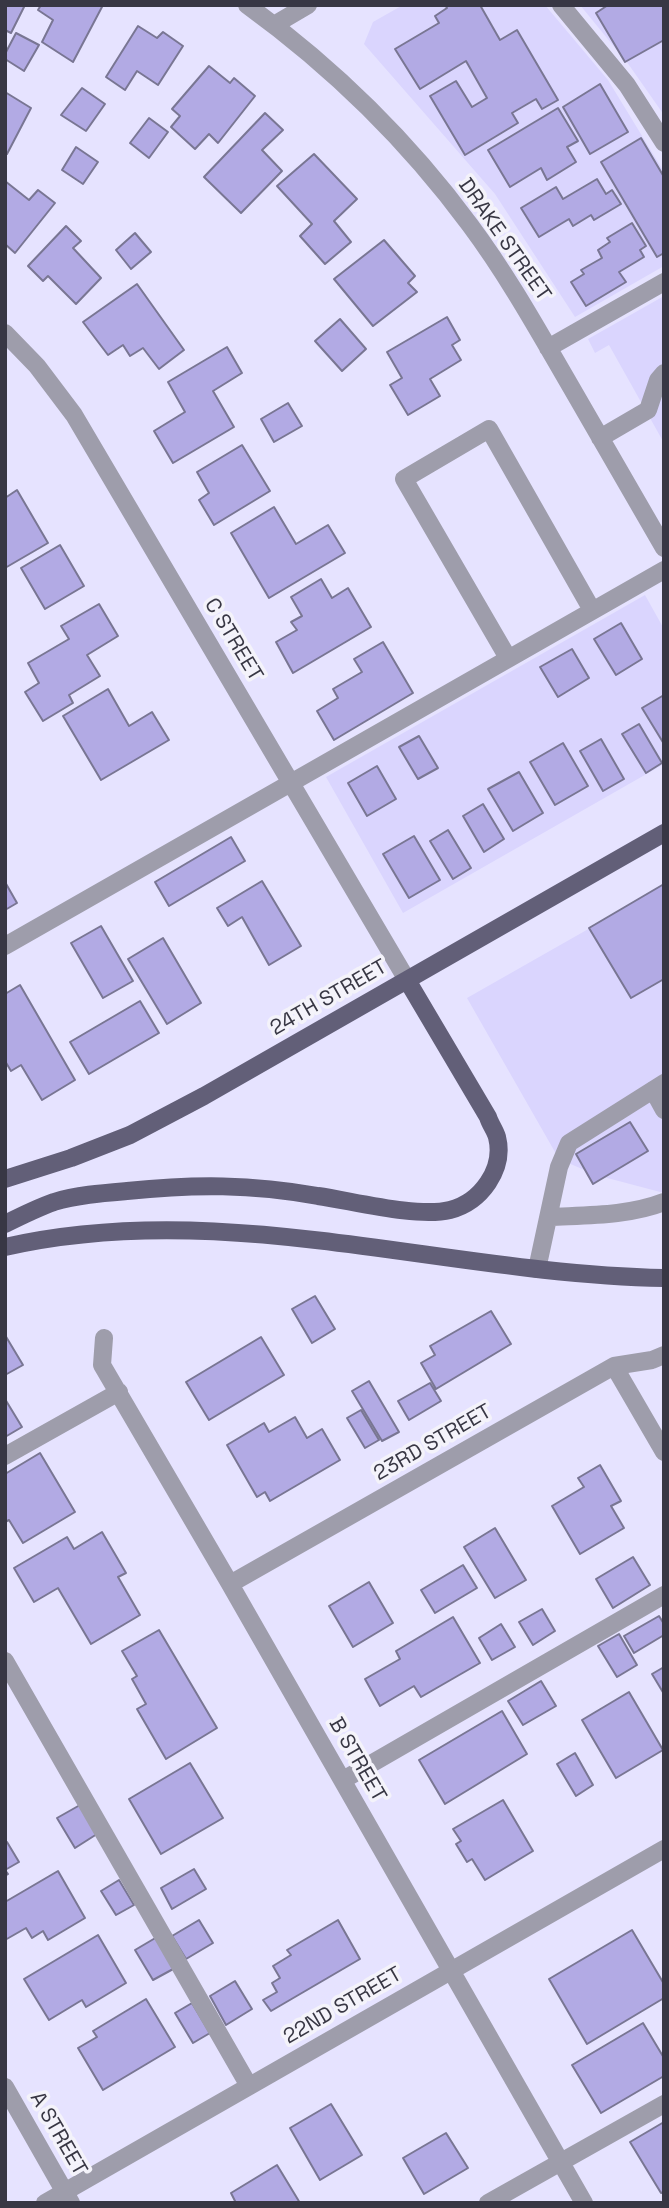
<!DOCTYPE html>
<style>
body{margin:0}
#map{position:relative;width:669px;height:2208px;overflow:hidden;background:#e6e3ff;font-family:"Space Grotesk",sans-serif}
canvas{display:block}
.frame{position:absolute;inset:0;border:7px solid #383744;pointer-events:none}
</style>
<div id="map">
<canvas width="669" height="2208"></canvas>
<div class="frame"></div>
</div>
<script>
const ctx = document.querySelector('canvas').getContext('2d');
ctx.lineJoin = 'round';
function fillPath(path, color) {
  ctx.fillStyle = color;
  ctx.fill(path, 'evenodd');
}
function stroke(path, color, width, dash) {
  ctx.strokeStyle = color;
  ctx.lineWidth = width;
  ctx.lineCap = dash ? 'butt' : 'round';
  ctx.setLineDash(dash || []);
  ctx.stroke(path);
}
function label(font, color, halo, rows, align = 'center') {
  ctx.font = font + ' "Space Grotesk",sans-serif';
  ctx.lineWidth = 7;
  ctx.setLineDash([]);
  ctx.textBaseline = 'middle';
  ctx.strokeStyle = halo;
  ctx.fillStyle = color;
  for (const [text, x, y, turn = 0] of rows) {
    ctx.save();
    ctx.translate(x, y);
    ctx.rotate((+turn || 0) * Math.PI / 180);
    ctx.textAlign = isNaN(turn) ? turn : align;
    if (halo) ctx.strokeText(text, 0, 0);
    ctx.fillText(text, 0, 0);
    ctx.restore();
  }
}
const built = new Path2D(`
 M403 5H545L608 80 664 172V266L575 317 495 194 364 44 373 22Z
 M580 5H664V115L629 65Z
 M664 296V443L609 345 595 353 588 339Z
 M645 595 664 629V764L403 913 326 777Z
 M664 886V1193L596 1175 559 1159 467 998Z`);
const building = new Path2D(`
 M5 5H25L11 33 5 30Z
 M41 5H103L73 62 42 42 53 20 38 10Z
 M445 5H480L500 40 517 30 558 100 542 109 536 99 512 113 518 123 465 155 430 96 456 81 472 107 487 98 466 61 420 89 395 49 439 23 435 16 447 8Z
 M608 5H664V40L625 62 596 13Z
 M138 26 157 38 163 32 183 46 158 85 137 71 125 90 106 77Z
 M16 33 39 45 24 71 5 59V54Z
 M209 66 230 83 234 78 255 96 218 143 209 134 195 149 171 127 180 116 172 109Z
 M600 84 628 132 590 154 563 107Z
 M82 88 105 104 86 131 61 115Z
 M5 92 31 108 7 154 5 153Z
 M558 108 578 141 567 147 576 162 547 180 541 168 510 187 488 150Z
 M265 113 283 130 262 150 282 171 241 213 204 177Z
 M149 118 168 132 149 158 130 143Z
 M641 138 664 177V253L657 257 601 162Z
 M76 147 98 162 83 184 62 170Z
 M314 154 357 199 334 221 351 242 325 264 300 236 312 224 277 186Z
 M597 179 606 194 612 190 621 204 594 220 591 215 573 226 569 219 539 237 521 208 556 187 563 199Z
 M5 181 29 200 38 190 55 203 15 253 5 244Z
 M632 223 646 246 640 250 644 257 619 272 626 282 586 306 571 282 584 274 581 270 602 258 598 250 610 242 607 238Z
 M66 226 81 241 73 248 101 278 76 304 48 276 43 281 28 266Z
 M135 233 151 252 131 269 116 250Z
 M384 240 415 276 408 283 417 292 373 326 334 279Z
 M137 284 184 350 159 369 143 348 130 356 123 345 108 355 83 322Z
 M447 317 460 340 452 345 461 360 430 379 440 396 408 415 390 385 402 378 387 352Z
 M340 319 366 349 342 371 315 341Z
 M227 347 242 373 213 391 234 427 173 463 154 431 185 412 168 382Z
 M288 403 302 426 274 442 261 419Z
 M242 445 270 491 214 525 199 500 209 493 197 472Z
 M17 490 48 543 5 568V498Z
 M274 507 296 544 328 525 345 553 269 598 231 533Z
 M60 545 84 586 45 609 21 568Z
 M321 579 332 598 348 588 371 627 293 673 276 642 297 630 291 622 302 616 291 597Z
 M99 604 118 636 87 655 100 676 69 695 73 703 43 721 25 692 39 683 28 663 69 639 61 626Z
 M621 623 642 659 616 675 594 639Z
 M383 642 413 693 334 740 317 711 338 698 333 689 362 672 354 659Z
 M572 649 589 678 558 697 540 667Z
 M108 689 129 726 152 712 169 740 101 780 63 716Z
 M664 695V744L642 708Z
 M639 724 662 763 646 773 622 734Z
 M419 736 438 768 418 779 399 747Z
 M601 739 624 779 603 791 580 751Z
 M563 743 588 786 555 805 530 762Z
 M377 766 396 799 367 816 348 783Z
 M519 772 543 813 513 831 488 789Z
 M483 804 504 839 484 852 463 816Z
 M448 830 471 868 453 879 430 841Z
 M414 836 440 880 409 898 383 854Z
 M231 837 245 861 169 906 155 882Z
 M262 881 301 946 269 965 242 917 228 926 217 908Z
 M5 882 17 903 5 910Z
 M664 884V979L631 998 589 928Z
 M101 926 133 981 103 998 71 943Z
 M163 938 201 1003 167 1024 128 959Z
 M20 985 75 1080 42 1100 21 1065 11 1071 5 1061V994Z
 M140 1001 159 1033 89 1074 70 1042Z
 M630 1122 648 1151 593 1184 576 1154Z
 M315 1296 335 1329 312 1343 292 1309Z
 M491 1311 511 1344 436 1389 421 1363 435 1355 430 1346Z
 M5 1335 23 1365 5 1375Z
 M261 1337 284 1375 209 1420 186 1382Z
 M369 1381 399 1432 382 1441 352 1391Z
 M430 1383 441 1401 409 1420 398 1401Z
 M5 1399 22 1427 5 1437Z
 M361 1410 379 1440 365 1448 347 1418Z
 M295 1417 307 1438 322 1429 340 1460 270 1501 265 1492 257 1497 227 1445 264 1423 269 1432Z
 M40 1453 75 1512 23 1543 9 1520 5 1522V1474Z
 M600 1465 621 1501 611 1506 624 1528 580 1554 552 1506 584 1487 578 1478Z
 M495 1528 526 1580 495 1598 464 1547Z
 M102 1532 126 1573 118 1577 140 1615 91 1644 58 1588 34 1602 14 1568 67 1537 74 1549Z
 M633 1557 650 1585 613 1608 596 1579Z
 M463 1565 477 1588 435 1613 421 1590Z
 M369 1582 393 1623 353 1647 329 1606Z
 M542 1609 555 1631 533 1645 519 1622Z
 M659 1616 664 1624V1635L634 1653 624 1636Z
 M453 1617 480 1663 421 1697 414 1686 380 1706 365 1679 400 1659 396 1651Z
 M501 1624 515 1647 492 1660 479 1638Z
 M159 1630 217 1728 166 1759 137 1709 146 1704 132 1679 137 1676 122 1651Z
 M619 1634 637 1665 617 1677 598 1646Z
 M664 1667V1694L652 1674Z
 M541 1681 556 1706 523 1725 508 1701Z
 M629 1692 663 1750 616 1778 582 1720Z
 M502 1711 527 1754 445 1804 419 1760Z
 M575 1753 593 1785 576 1796 557 1764Z
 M190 1763 223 1818 161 1854 129 1799Z
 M503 1800 533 1851 485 1880 472 1859 467 1862 456 1844 461 1841 453 1829Z
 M80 1805 97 1834 75 1848 57 1818Z
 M7 1842 19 1862 5 1870 8 1874 5 1876V1843Z
 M194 1869 206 1889 172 1909 161 1888Z
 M58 1871 85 1918 48 1940 43 1931 32 1938 26 1928 5 1940V1902Z
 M119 1880 134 1905 116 1915 101 1891Z
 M199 1920 213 1943 186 1959 172 1936Z
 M338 1920 360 1959 271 2011 263 2000 277 1992 272 1983 280 1978 273 1966 291 1955 287 1950Z
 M632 1930 664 1984V1998L587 2044 549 1979Z
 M98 1935 126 1983 86 2007 82 2000 49 2020 24 1979Z
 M157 1937 175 1968 153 1980 135 1950Z
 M235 1981 252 2009 226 2025 210 1996Z
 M146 1999 175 2047 103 2090 78 2048 97 2037 93 2031Z
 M192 2003 210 2033 193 2043 175 2013Z
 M643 2023 664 2058V2076L601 2113 572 2065Z
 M331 2104 362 2155 320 2180 290 2128Z
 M664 2122V2192L661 2193 630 2142Z
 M446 2133 468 2168 424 2194 403 2158Z
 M277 2165 300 2203H236L231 2193Z`);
const minor = new Path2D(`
 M247 5C331 66 408 141 470 225 508 276 539 332 571 387 602 441 633 495 664 548
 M561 5 627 85 664 143
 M274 25 308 5
 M5 333 37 366 74 415 407 980
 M548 348 664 282
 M600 438 648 410 658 380 664 373
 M508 658 404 479 489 429 592 610
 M5 946 664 570
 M653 1090 664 1110
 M549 1217C587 1215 628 1216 664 1202
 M537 1269 559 1167 569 1143 664 1083
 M104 1338 102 1365 230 1584 584 2203
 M614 1366 664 1452
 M5 1456 119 1392
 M230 1584 614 1366 652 1360 664 1355
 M5 1661 249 2086
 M343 1780 664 1595
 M5 2087 71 2203
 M45 2203 664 1849
 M488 2203 664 2104`);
const major = new Path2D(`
 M5 1179 71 1158 130 1135 204 1096 664 833
 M5 1224C21 1216 37 1208 54 1202 77 1195 103 1193 127 1191 195 1184 251 1184 318 1196 353 1201 417 1218 450 1210 481 1202 505 1169 497 1137 495 1130 490 1124 488 1117L407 980
 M5 1247C224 1197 444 1274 664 1278`);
const streetNames = [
 ["DRAKE STREET",504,240,55],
 ["C STREET",233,640,59],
 ["24TH STREET",329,998,-30],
 ["23RD STREET",433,1443,-30],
 ["B STREET",357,1760,60],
 ["22ND STREET",343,2006,-30],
 ["A STREET",58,2134,60]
];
fillPath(built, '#dad5fe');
fillPath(building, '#b2aae4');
stroke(building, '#797693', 2);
stroke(minor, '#9e9dab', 18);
stroke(major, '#625f78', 18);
label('21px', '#383744', '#f4f3fa', streetNames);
</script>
